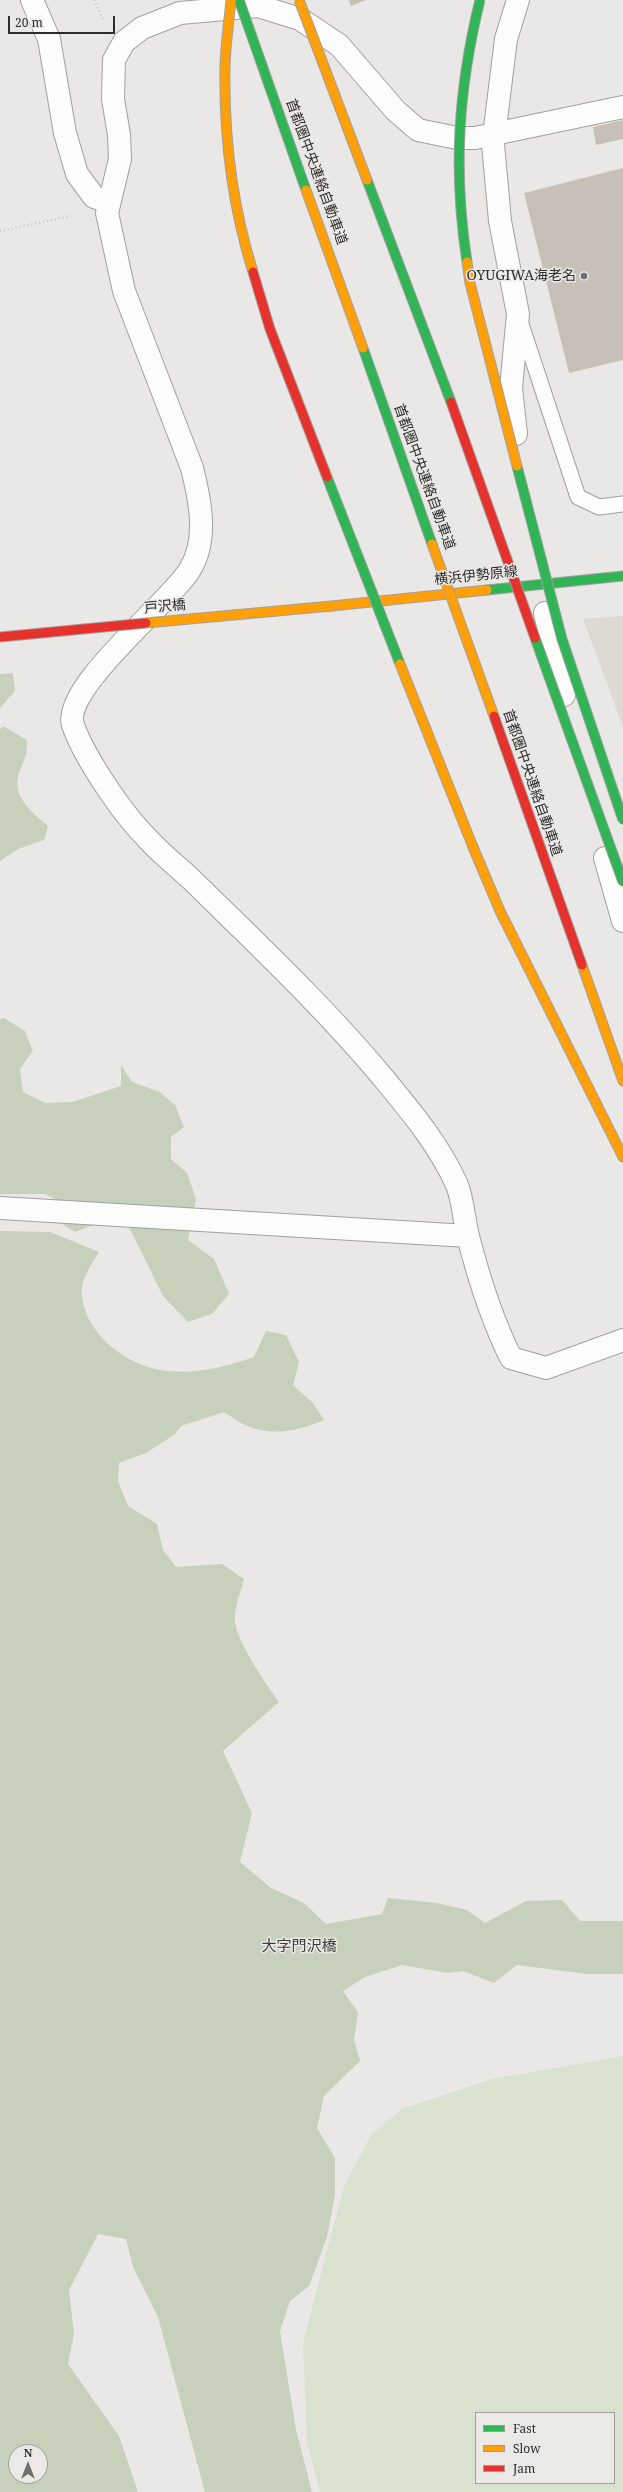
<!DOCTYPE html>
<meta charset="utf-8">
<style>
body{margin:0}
#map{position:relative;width:623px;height:2492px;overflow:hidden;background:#e9e8e7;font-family:"Noto Serif",serif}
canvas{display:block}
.legend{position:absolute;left:475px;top:2412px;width:140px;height:72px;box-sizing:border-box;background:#eae9e6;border:1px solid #9e9d9b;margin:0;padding:5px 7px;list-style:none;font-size:12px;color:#2d2c2b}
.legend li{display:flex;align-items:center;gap:8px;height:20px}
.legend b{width:20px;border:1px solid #9e9d9b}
.north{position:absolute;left:8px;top:2444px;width:40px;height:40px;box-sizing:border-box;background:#eae9e6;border:1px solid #9e9d9b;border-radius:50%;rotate:0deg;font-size:11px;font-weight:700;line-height:16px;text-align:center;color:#2d2c2b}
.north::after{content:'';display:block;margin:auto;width:14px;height:18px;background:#6f6e6d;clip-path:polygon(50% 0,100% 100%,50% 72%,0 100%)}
.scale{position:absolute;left:8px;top:16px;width:107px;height:18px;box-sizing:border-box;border:2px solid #2d2c2b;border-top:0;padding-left:5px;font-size:12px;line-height:14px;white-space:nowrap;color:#2d2c2b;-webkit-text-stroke:3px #eae9e6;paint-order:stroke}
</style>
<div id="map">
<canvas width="623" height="2492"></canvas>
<ul class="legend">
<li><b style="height:5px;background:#30b455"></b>Fast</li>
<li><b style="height:5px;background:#ff9f0a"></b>Slow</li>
<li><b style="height:5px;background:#e5322d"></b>Jam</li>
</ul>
<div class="north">N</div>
<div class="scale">20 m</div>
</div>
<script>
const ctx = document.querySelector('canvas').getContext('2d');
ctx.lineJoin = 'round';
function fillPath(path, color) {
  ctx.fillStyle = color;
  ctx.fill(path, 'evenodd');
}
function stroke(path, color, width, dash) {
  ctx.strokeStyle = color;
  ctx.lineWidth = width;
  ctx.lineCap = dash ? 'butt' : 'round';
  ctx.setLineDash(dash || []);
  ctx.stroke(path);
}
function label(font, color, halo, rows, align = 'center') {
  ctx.font = font + ' "Noto Serif","Noto Sans JP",serif';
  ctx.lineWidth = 3;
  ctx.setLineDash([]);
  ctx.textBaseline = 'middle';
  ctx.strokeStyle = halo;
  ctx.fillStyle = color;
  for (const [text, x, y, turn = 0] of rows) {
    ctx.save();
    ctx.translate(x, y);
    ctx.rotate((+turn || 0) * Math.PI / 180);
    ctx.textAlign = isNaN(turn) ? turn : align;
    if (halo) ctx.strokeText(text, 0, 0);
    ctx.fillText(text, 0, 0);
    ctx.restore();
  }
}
const built = new Path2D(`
 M623 616V727L583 619Z`);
const green = new Path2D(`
 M623 2056V2492H320L307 2443 303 2343 344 2186 371 2135 402 2109 488 2080ZM476 2413H614V2483H476Z`);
const forest = new Path2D(`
 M13 673 15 691 0 708V674Z
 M3 726 27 740C28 753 24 760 19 773 11 796 32 812 48 826L44 840 18 849 0 861V729Z
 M4 1018 25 1031 33 1051 20 1069 23 1092 45 1103 73 1102 121 1086V1065L132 1082 160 1092 175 1105 184 1127 171 1137V1159L187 1173 196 1199 188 1240 214 1259 229 1294 212 1314 188 1322 163 1296 127 1223 109 1219 75 1232 56 1220 58 1201 45 1194H0V1019Z
 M0 1231 50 1232 99 1252C91 1265 80 1280 82 1296 86 1336 129 1367 167 1371 197 1374 226 1367 254 1357L266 1331 286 1335 299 1362 293 1385 313 1403 324 1420C298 1431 273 1437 245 1425 238 1422 231 1416 224 1412L181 1426 174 1435 146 1453 119 1463 118 1481 128 1506 157 1524 163 1550 176 1567 222 1564 244 1579C241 1591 235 1605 235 1618 233 1636 267 1686 279 1702L223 1751 252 1813 240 1862 271 1888 304 1903 326 1924 382 1914 388 1898 437 1903 467 1910 485 1923 526 1901 562 1900 580 1921H623V1974H587L517 1965 494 1983 463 1971 448 1973 402 1965 365 1977 343 1991 358 2012 354 2039 360 2061 324 2096 317 2128 335 2158V2194L327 2237 309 2286 290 2301 280 2331 296 2430 312 2492H205L158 2317 133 2267 126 2239 98 2234 69 2290 74 2334 68 2364 119 2436 138 2492H0ZM16 2452H40V2476H16Z`);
const building = new Path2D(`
 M349 0H366L351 6Z
 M623 120V139L596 145 593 127Z
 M623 168V360L569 373 524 193Z`);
const path = new Path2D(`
 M94 0 103 19
 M0 231 71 216`);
const lane = new Path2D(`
 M520 321 578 497 599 507 623 504`);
const street = new Path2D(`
 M32 0 49 39 65 133 77 174 94 197 108 202
 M516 434 511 388 518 314 500 221 493 144 506 39 518 0
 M545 613 564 695
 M605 858 623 921
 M0 1208 468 1236C464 1220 463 1200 457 1185 439 1144 408 1108 380 1074 322 1005 256 943 192 880 177 866 160 853 146 837 122 813 84 757 73 725 61 689 169 603 189 571 209 540 200 500 192 468L124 291 107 213 120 159 119 135 113 99 114 60 124 42 142 28 180 13 258 6 300 19 339 45 396 111 418 130 457 138H475L623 107
 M468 1236C479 1279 491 1318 511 1358L546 1368 623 1340`);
const fast = new Path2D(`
 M487 590 623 576`);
const slow = new Path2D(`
 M332 606 487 590
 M473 847 500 911 623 1157
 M582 965 623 1081`);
const fastBridge = new Path2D(`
 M239 0 306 190
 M367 180 451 402
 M467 262C453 170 458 90 480 0
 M363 348 432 544
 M517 466 562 639 623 820
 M327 477 400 664
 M535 638 623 882`);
const slowBridge = new Path2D(`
 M231 0C229 23 225 47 225 70 224 138 233 208 253 272
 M299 0 367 180
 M306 190 363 348
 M467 262 470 283 517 466
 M432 544 494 716
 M146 623 332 606
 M400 664 473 847`);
const jamBridge = new Path2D(`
 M253 272 270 329 327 477
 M451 402 535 638
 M0 637 146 623
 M494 716 582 965`);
const markers = [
 [584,276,4,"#6f6e6d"]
];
const streetNames = [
 ["首都圏中央連絡自動車道",316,172,70],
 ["首都圏中央連絡自動車道",424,477,70],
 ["横浜伊勢原線",476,576,-6],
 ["戸沢橋",165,607,-5],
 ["首都圏中央連絡自動車道",532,783,71]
];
const poiNames = [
 ["OYUGIWA海老名",576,276]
];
const neighbourhoodNames = [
 ["大字門沢橋",299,1947]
];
fillPath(built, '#dcdad3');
fillPath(green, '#d8e2ce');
fillPath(forest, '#c6d0ba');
fillPath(building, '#c6c0b9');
stroke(lane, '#a1a0a0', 17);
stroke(street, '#a1a0a0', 24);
stroke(fast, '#a1a0a0', 11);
stroke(slow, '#a1a0a0', 11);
stroke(path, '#c7c7c6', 2.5, [1, 3]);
stroke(lane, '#fcfcfb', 15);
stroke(street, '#fcfcfb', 22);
stroke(fast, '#30b455', 9);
stroke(slow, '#ff9f0a', 9);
stroke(fastBridge, '#a1a0a0', 11, []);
stroke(slowBridge, '#a1a0a0', 11, []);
stroke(jamBridge, '#a1a0a0', 11, []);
stroke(fastBridge, '#30b455', 9);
stroke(slowBridge, '#ff9f0a', 9);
stroke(jamBridge, '#e5322d', 9);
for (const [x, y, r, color] of markers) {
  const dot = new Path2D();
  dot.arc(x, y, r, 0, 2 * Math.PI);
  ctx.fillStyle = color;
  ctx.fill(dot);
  stroke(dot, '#eae9e6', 1.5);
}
label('14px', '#2d2c2b', '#eae9e6', streetNames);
label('14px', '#2d2c2b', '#eae9e6', poiNames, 'right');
label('15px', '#3d3c3a', '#eae9e6', neighbourhoodNames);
</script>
